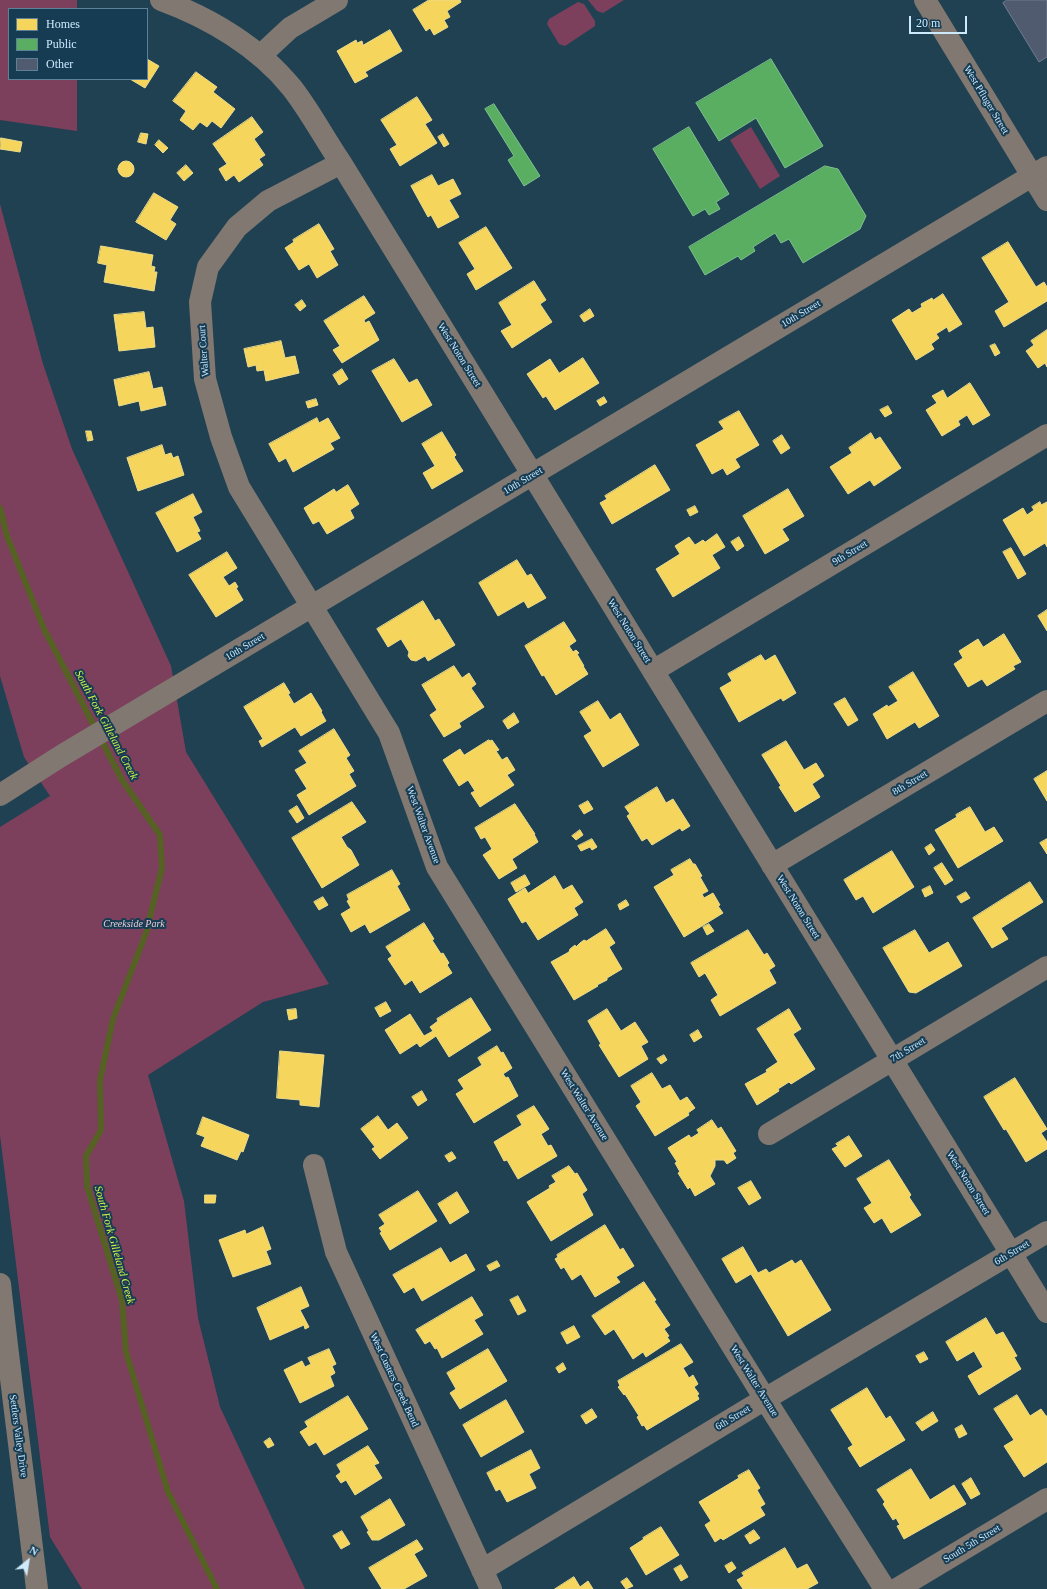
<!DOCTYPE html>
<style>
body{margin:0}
#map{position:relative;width:1047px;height:1589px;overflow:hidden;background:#204152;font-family:"Times New Roman",serif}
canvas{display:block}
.legend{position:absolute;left:8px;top:8px;width:140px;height:72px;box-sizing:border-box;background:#153c53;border:1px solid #5f8197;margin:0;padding:5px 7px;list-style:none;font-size:12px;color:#cde9fc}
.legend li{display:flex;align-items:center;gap:8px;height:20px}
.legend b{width:20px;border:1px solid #5f8197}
.north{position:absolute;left:8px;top:1541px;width:40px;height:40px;-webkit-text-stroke:3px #153c53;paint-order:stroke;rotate:30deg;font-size:11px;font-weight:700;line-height:16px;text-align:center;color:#cde9fc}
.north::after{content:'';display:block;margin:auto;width:14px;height:18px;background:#cde9fc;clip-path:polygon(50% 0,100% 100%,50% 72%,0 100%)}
.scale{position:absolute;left:909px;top:16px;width:58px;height:18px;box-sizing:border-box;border:2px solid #cde9fc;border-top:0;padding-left:5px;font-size:12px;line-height:14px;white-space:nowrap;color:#cde9fc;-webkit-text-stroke:3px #153c53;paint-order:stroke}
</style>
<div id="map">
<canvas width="1047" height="1589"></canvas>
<ul class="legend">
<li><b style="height:11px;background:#f6d55c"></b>Homes</li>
<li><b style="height:11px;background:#5aae61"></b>Public</li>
<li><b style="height:11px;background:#505b6f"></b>Other</li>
</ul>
<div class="north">N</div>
<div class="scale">20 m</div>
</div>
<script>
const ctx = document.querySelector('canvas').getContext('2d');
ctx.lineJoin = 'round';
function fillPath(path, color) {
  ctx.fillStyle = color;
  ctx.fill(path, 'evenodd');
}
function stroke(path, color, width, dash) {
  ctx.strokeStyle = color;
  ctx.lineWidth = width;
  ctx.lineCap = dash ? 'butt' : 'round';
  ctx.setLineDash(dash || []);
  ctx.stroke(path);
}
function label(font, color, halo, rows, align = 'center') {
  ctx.font = font + ' "Times New Roman",serif';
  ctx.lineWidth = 4;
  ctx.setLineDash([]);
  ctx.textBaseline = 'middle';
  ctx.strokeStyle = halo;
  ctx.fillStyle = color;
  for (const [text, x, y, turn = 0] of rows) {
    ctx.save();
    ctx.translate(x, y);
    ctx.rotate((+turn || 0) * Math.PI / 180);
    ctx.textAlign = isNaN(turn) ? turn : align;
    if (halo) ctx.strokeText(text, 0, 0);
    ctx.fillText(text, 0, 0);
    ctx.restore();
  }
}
const green = new Path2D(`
 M0 0H77V9H9V79H77V131L0 120Z
 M588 0H624L603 13 597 11Z
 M578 2 584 4 595 21V26L565 46 559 44 547 24 549 19Z
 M751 127 780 176 760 189 730 140Z
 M0 204 43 364 72 449 171 666 186 752 329 984 263 1002 148 1075 184 1201 198 1318 220 1407 305 1589H82L50 1537 0 1135V827L50 796 24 757 0 676Z`);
const homes = new Path2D(`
 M429 0H460L461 2 447 11 450 17 444 20 448 27 434 35 430 28 426 31 413 10Z
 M390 30 402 51 365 72 368 76 355 83 337 51 356 40 357 43 362 41 363 45Z
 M147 59 159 66 145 88 130 79H147Z
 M196 72 217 87 213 92 235 109 221 128 212 121 207 127 200 122 193 130 180 120 186 111 173 101Z
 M417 97 432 120 425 124 437 143 400 166 390 149 397 145 381 120Z
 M252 117 263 132 254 139 265 155 259 159 263 165 239 182 234 175 226 181 219 169 227 164 213 144Z
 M141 133 148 134 146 144 138 142Z
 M443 134 449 144 444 147 438 137Z
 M1 138 22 142 20 152 0 149Z
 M159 140 168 148 163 153 155 145Z
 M118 169a8 8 0 1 1 16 0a8 8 0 1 1-16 0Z
 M186 165 193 173 184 181 177 173Z
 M432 175 438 186 453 179 461 194 449 200 459 217 438 228 431 215 428 217 411 186Z
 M154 193 178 207 170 220 176 224 166 240 136 222Z
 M319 224 334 249 330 251 338 265 317 278 309 264 299 270 285 248 294 242 293 240Z
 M486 227 512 268 476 290 467 274 475 269 459 243Z
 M1008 242 1036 287 1044 282 1047 287V301L1004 327 995 311 1009 302 982 258Z
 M101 246 153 255 151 266 155 267 154 272H157L154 291 104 282 107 265 98 263Z
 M534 281 546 300 540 304 552 322 512 348 501 331 512 325 499 303Z
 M943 294 962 324 949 332 947 327 936 334 939 338 931 344 934 349 916 360 892 320 909 309 912 313 922 307 921 304 932 298 933 300Z
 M364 296 375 313 364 320 365 323 369 321 379 340 342 363 333 350 340 346 324 321Z
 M302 300 306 306 300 311 295 305Z
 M590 309 594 316 584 322 580 316Z
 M144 312 146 328 153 327 155 347 119 351 114 315Z
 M1047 330V367L1045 363 1038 368 1026 351 1034 345 1031 341Z
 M281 341 285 358 295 356 299 373 266 381 264 370 257 371 256 365 248 367 244 349Z
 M995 344 1000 353 995 356 990 346Z
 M583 358 599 383 555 410 546 396 543 398 527 374 550 359 559 373Z
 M394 359 409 383 417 379 432 405 402 422 372 371Z
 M342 369 348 379 339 385 333 375Z
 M149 372 153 389 162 387 166 405 141 411 139 401 119 406 114 380Z
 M970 383 990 415 973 425 967 415 958 421 960 425 942 436 926 410 937 403 932 396 943 390 947 398Z
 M604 397 607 402 600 406 597 401Z
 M316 399 318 405 308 408 306 402Z
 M888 406 892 413 885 417 880 410Z
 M739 411 759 445 735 459 740 467 727 475 723 468 712 474 696 445 724 429 719 422Z
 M317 418 319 423 328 418 340 438 330 443 334 449 293 472 286 458 279 462 269 444Z
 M86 431H91L93 440 88 441Z
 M442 432 456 455 454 457 463 471 432 489 423 473 435 466 422 444Z
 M871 433 875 440 880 437 901 468 874 486 870 480 848 494 830 467 852 453 849 448Z
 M782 435 790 448 781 454 773 441Z
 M162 445 165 455 171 453 173 458 178 456 184 475 138 491 127 458Z
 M655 465 670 490 612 524 600 503 607 499 605 496Z
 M348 485 359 504 350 510 354 518 327 534 319 521 313 524 304 508 334 489 336 492Z
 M788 489 804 516 782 529 789 540 765 554 743 516Z
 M193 494 202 512 193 517 200 531 197 532 201 539 177 552 156 513Z
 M1040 502 1041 505 1047 502V547L1045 543 1024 556 1003 520 1023 508 1027 515 1034 510 1032 507Z
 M695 506 698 512 690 516 687 510Z
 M717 534 725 547 712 555 720 568 673 597 656 569 680 554 675 546 689 537 695 545 703 540 705 542Z
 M739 537 744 546 737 551 731 542Z
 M1011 548 1026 574 1018 579 1003 552Z
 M227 552 237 568 223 577 229 586 235 582 238 587 236 588 243 600 216 617 189 575Z
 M517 560 527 576 531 574 546 598 528 608 524 601 498 616 479 583Z
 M423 601 435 621 439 619 455 645 428 661 425 656 416 661 411 660 408 656 409 652 401 639 388 647 377 629Z
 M1047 610V631L1038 616Z
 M564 622 576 641 569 646 573 652 576 650 579 653 577 654 584 666H583L588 674 556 695 544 675 542 676 525 646Z
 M1004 634 1021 662 1013 666 1015 669 987 686 982 679 968 687 954 664 963 658 959 651 978 639 983 647Z
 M761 655 765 661 775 655 796 693 783 701 781 698 739 722 720 688 732 681 728 674Z
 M454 666 462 678 469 673 476 684 471 688 484 707 459 723 461 727 444 737 430 715 437 710 422 685Z
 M913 672 939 716 919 728 915 722 887 739 873 714 887 705 888 707 898 701 889 687Z
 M284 683 290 693 288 694 294 704 311 693 322 711 321 712 326 721 301 736 295 727 262 747 259 741 263 739 244 707Z
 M845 698 858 720 848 726 834 704Z
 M598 701 610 720 620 713 639 745 603 767 584 736 592 731 580 712Z
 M514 713 519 722 508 729 503 721Z
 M334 729 350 755 346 758 354 771 349 774 356 786 309 815 297 795 307 789 295 770 307 763 299 751Z
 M489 740 490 741 492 740 499 750 496 751 502 760 507 757 515 770 507 775 514 785 480 807 471 793 475 791 468 780 459 786 443 760 460 749 464 755Z
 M786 741 804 770 816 763 824 776 812 784 820 797 795 812 779 787 781 786 762 755Z
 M1047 771V801L1034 779Z
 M657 787 666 803 673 799 690 826 682 831 680 828 652 845 647 838 642 841 627 816 630 814 625 807Z
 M588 801 593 809 584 814 579 806Z
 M352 802 366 822 341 837 347 847 351 850 359 865 322 888 292 838Z
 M515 804 535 834H534L538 842 512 859 517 868 499 879 483 855 492 849 485 837 481 839 475 828Z
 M297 806 304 818 297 823 289 811Z
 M970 807 985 832 994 827 1003 841 958 868 935 830 957 817 956 815Z
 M580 830 583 835 576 840 572 836Z
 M592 839 597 847 592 850 590 847 581 851 578 846Z
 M1047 839V854L1040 843Z
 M931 844 935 850 929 855 925 848Z
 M892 851 914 887 873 913 863 896 856 900 844 880Z
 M690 859 693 864H695L702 876 700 877 708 891 702 894 704 898 713 893 720 905 718 906 723 913 684 937 654 887 674 875 671 870Z
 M942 863 953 880 945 885 934 868Z
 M392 870 400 884 397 886 410 910 370 933 365 924 351 932 341 914 351 908 347 901 349 900 347 895Z
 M525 875 530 884 516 892 511 883Z
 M555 876 563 890 572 885 583 902 574 908 578 915 538 940 526 921 522 923 508 899 525 888 528 893Z
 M1030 882 1043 902 1001 928 1008 939 992 948 973 918Z
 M930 886 933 893 925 897 922 890Z
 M966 892 970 898 961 903 957 897Z
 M323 897 328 905 319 910 314 902Z
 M626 900 629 905 620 910 618 905Z
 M424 923 434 939 432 940 441 954 443 953 449 963 447 965 452 973 420 993 412 980 405 985 388 959 392 956 386 947Z
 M709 924 714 931 707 935 703 927Z
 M606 929 615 943 609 947 622 969 607 978V980L597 985 598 986 574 1000 551 962 569 952 570 949 575 945 576 947 580 943 584 940 586 941Z
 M748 930 764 955 767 953 775 966 769 970 776 983 720 1016 711 1000 718 995 705 973 699 977 691 963Z
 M915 930 929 953 948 942 962 966 916 993 909 992 883 948Z
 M471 998 491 1030 449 1057 436 1036 420 1047 417 1043 400 1054 385 1030 410 1014 424 1036 433 1031 430 1027 438 1021 437 1019Z
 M386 1002 391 1011 380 1017 375 1008Z
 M296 1009 297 1018 289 1020 287 1010Z
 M607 1009 621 1031 635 1022 648 1042 641 1046 648 1059 619 1077 599 1045 601 1044 588 1021Z
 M789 1009 801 1029 793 1034 815 1069 791 1084 789 1082 778 1089 779 1091 757 1105 745 1084 767 1072 766 1070 778 1062 757 1029Z
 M698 1030 702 1037 694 1042 690 1035Z
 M497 1046 501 1053 503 1052 512 1068 503 1074 506 1078 508 1077 518 1096 474 1123 456 1094 464 1089 458 1080 482 1065 478 1058Z
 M280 1051 324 1055 319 1107 300 1105V1100L277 1098Z
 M664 1055 667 1060 661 1064 657 1059Z
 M652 1073 662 1089 670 1085 680 1101 687 1097 695 1108 688 1113 689 1115 655 1136 636 1106 641 1102 631 1086Z
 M1015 1078 1047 1129 1041 1133 1047 1142V1149L1026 1162 1006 1129 1004 1130 984 1097Z
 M422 1091 427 1100 418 1106 412 1097Z
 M534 1106 549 1129 541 1134 548 1146 551 1145 557 1156 518 1179 507 1160 504 1161 494 1142 522 1125 517 1116Z
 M378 1116 388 1130 397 1123 408 1138 380 1159 372 1149 375 1147 361 1129Z
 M203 1117 249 1135 243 1152 241 1151 237 1160 201 1146 205 1137 197 1134Z
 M712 1120 718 1129 721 1127 736 1151 733 1153 736 1158 727 1164 724 1160H715V1166L710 1176 715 1184 695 1196 690 1187 688 1189 678 1173 680 1172 675 1163 677 1162 668 1148 689 1135 691 1138 699 1133 697 1130Z
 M849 1136 862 1156 845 1167 832 1149 838 1146 836 1144Z
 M452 1152 456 1158 449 1162 445 1156Z
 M889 1160 911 1195 909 1197 921 1215 891 1233 882 1218 874 1223 864 1208 872 1203 857 1179Z
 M569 1166 575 1174 577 1173 587 1190 582 1194 593 1215 551 1241 527 1202 550 1188 549 1186 556 1182 552 1176Z
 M751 1181 761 1198 749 1205 738 1188Z
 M418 1191 437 1221 390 1250 380 1233 382 1232 379 1228 385 1224 379 1215Z
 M457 1192 469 1212 450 1224 438 1204Z
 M205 1195H216L215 1203H205Z
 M605 1225 620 1250 623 1248 634 1266 616 1277 620 1282 595 1297 581 1274 572 1280 564 1267 561 1269 555 1259 558 1257 557 1255Z
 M263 1227 271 1249 266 1251 271 1264 233 1277 219 1240 245 1230 246 1234Z
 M743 1247 758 1273 766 1269 769 1273 792 1260 795 1264 801 1260 831 1310 788 1336 751 1274 736 1283 722 1259Z
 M441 1248 450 1263 466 1254 475 1270 422 1301 414 1287 404 1293 393 1275Z
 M497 1261 500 1266 490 1271 487 1266Z
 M644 1282 656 1300 654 1301 670 1325 664 1329 669 1336 667 1337 670 1341 646 1357 643 1352 633 1359 614 1329 605 1335 592 1316Z
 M301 1287 309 1306 300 1310 309 1327 305 1329 304 1325 270 1340 257 1308Z
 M518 1296 526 1311 518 1315 510 1300Z
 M472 1297 483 1315 474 1320 483 1334 442 1358 437 1348 435 1349 430 1341 425 1344 416 1330Z
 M986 1318 996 1335 1003 1332 1017 1356 1014 1357 1021 1369 979 1395 968 1376 983 1367 974 1351 957 1361 946 1342Z
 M574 1326 580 1337 567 1344 561 1333Z
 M681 1344 693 1362 683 1368 689 1378 693 1375 698 1384 694 1387 699 1394 697 1395 699 1399 647 1430 644 1425 642 1426 637 1417 639 1416 625 1394 624 1395 618 1387 620 1386 618 1381Z
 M329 1349 336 1364 332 1366 335 1373 330 1376 334 1386 300 1403 284 1370 302 1361 305 1367 311 1364 308 1358Z
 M488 1349 507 1381 460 1409 450 1393 456 1389 447 1373Z
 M924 1352 928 1359 920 1363 916 1356Z
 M563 1363 566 1369 559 1373 556 1368Z
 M867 1388 886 1419 890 1416 905 1440 860 1467 848 1448 853 1445 831 1410Z
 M1017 1395 1030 1416 1041 1409 1046 1416H1047V1462L1024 1477 1004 1446 1014 1440 994 1409Z
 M348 1396 368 1429 324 1455 316 1442 309 1446 300 1432 308 1427 305 1422Z
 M506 1400 524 1432 481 1457 463 1425Z
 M592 1409 597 1417 586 1424 581 1416Z
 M933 1412 938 1421 922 1431 916 1423Z
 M962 1425 967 1434 959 1438 955 1429Z
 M270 1438 274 1445 268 1448 264 1442Z
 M368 1446 379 1463 374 1465 382 1478 355 1495 346 1480 341 1483 336 1476 341 1472 337 1465Z
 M531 1450 540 1468 529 1474 536 1488 507 1502 500 1489 496 1491 487 1473Z
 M911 1469 930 1500 954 1485 966 1504 904 1539 897 1526 900 1525 896 1518 893 1520 883 1504 885 1502 877 1490Z
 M749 1470 760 1488 757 1490 765 1504 760 1507 765 1515 723 1540 721 1538 715 1542 705 1525 711 1521 699 1502 739 1478 738 1476Z
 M971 1478 980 1494 971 1499 962 1484Z
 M390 1499 405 1525 379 1540H372L367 1532 369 1531 361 1517Z
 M661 1527 679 1555 646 1575 630 1548 644 1539 643 1538Z
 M754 1530 760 1538 750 1544 745 1536Z
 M342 1531 350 1544 341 1549 333 1536Z
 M417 1540 423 1549 414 1554 427 1576 404 1589H382L369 1568Z
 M785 1548 797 1569 807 1564 818 1583 807 1589H743L737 1580 744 1576 742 1573Z
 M732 1562 736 1568 729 1573 725 1566Z
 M681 1565 688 1577 681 1581 674 1569Z
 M574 1577 580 1587 588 1581 593 1589H555Z
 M627 1578 633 1586 626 1589 621 1582Z`);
const public = new Path2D(`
 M771 59 823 146 785 168 756 118 719 141 696 103Z
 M494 104 540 176 524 186 508 160 514 156 485 109Z
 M689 127 729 194 716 202 720 209 709 215 705 209 693 216 653 149Z
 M825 166 838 169 866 216 860 229 803 263 789 239 781 243 775 233 753 247 755 251 741 260 738 256 705 275 689 247Z`);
const stream = new Path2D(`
 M0 508 7 536 44 629 122 780 160 835 162 868 146 933 113 1019 100 1080 101 1130 86 1156 87 1186 122 1300 126 1352 168 1492 217 1589`);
const building = new Path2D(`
 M1007 0H1047V57L1039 62 1003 3Z`);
const minor = new Path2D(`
 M161 0C210 18 259 47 292 88 310 111 324 138 341 163L1047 1312
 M925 0 1047 200
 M261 55 290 28 337 0
 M341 163 268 201 237 227 208 267 200 302 205 379 221 437 239 487 389 733 437 867 765 1399 885 1589
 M653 671 1047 435
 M0 795 61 756 1047 167
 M772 865 1047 701
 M769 1134 1047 967
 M314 1165 336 1252 491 1589
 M0 1284C11 1386 25 1487 37 1589
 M482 1570 765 1399 1047 1232
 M897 1589 1047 1499`);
const streetNames = [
 ["West Pfluger Street",986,100,59],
 ["10th Street",801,314,-31],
 ["Walter Court",204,351,-94],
 ["West Noton Street",459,355,58],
 ["10th Street",523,481,-31],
 ["9th Street",850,553,-31],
 ["West Noton Street",629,631,58],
 ["10th Street",245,647,-31],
 ["8th Street",910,783,-31],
 ["West Walter Avenue",423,825,70],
 ["West Noton Street",798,907,58],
 ["7th Street",908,1050,-31],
 ["West Walter Avenue",584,1105,58],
 ["West Noton Street",968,1183,58],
 ["6th Street",1012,1253,-31],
 ["West Custers Creek Bend",394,1380,65],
 ["West Walter Avenue",754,1381,58],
 ["6th Street",733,1418,-31],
 ["Settlers Valley Drive",18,1436,82],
 ["South 5th Street",972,1544,-31]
];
const parkNames = [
 ["Creekside Park",134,924]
];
const waterNames = [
 ["South Fork Gilleland Creek",106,725,62],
 ["South Fork Gilleland Creek",114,1245,74]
];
fillPath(green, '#7d405c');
fillPath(homes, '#f6d55c');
stroke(homes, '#eadb8c', 1);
fillPath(public, '#5aae61');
stroke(public, '#7cc090', 1);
stroke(stream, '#556223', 6);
fillPath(building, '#505b6f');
stroke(building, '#707b90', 1);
stroke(minor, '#807871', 22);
label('10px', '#cde9fc', '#153c53', streetNames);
label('italic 10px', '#ecccd5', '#153c53', parkNames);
label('italic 11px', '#d9f34a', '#153c53', waterNames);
</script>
